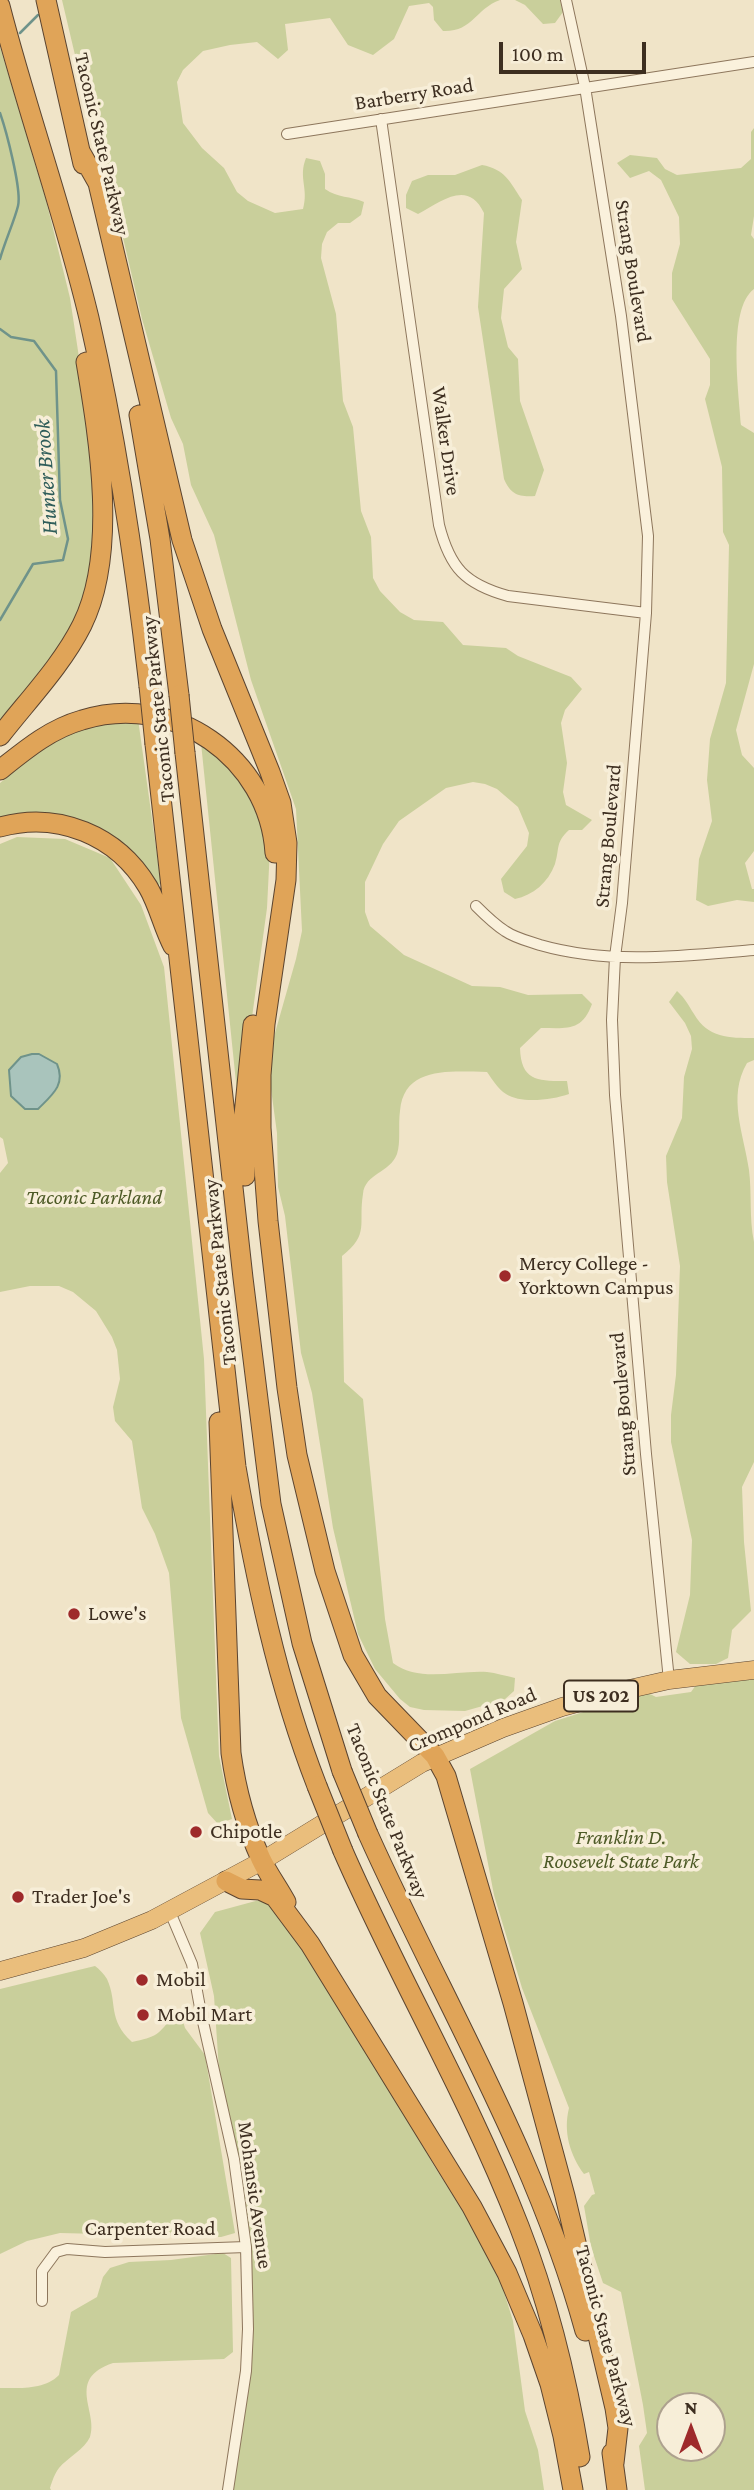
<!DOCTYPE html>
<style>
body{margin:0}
#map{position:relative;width:754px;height:2490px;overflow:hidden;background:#f0e4c8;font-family:"Crimson Pro",serif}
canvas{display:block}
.north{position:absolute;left:656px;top:2392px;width:70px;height:70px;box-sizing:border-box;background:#f7eed8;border:2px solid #ada18e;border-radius:50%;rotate:0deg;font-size:19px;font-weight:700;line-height:28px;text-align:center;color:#3d2e20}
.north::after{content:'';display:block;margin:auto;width:24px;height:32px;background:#9e2a2b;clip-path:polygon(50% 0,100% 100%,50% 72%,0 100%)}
.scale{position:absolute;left:499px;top:42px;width:147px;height:32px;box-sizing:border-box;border:4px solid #3d2e20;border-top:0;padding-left:9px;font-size:21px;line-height:24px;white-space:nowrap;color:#3d2e20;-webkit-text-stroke:5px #f7eed8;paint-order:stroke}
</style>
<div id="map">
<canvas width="754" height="2490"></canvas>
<div class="north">N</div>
<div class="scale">100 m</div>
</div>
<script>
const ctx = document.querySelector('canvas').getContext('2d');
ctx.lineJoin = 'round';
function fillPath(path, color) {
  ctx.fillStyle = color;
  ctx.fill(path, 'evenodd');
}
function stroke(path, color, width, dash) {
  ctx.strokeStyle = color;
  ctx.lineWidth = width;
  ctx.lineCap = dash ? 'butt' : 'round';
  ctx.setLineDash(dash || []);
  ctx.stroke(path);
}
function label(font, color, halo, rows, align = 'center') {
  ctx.font = font + ' "Crimson Pro",serif';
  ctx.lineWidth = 7;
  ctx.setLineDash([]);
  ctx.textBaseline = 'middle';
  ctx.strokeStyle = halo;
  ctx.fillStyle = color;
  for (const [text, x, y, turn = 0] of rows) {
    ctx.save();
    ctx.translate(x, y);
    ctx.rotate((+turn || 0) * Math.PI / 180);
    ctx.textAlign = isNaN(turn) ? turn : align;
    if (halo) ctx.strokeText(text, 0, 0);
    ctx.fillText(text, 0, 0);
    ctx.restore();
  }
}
const green = new Path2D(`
 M62 0H500C475 9 473 32 443 31L434 20 433 7 429 3 409 6 394 39 373 55 348 45 330 18 285 24 288 50 278 59 257 42 230 45 203 51 183 70 177 82 183 123 202 148 224 168 237 192 248 201 275 213 303 209C309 188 298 178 306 158L320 161 325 174V189C338 198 350 196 364 202L361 215 350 223H338L327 232 322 244 321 258 336 314 343 401 353 427 361 511 371 537 373 578 380 591 400 612 414 620 443 622 463 645 506 648 518 656 571 677 582 689 565 710 561 723 567 763 563 792 566 805 592 820 582 830H569C555 843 560 848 555 864 548 883 533 895 515 899L504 892 501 879 527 846 529 833 518 807 497 789 485 784 473 782 446 788 399 821 383 844 365 882V912L370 926 404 955 472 986 500 987 528 995 582 994 592 1004C582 1032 566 1028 541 1028L520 1048C521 1082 539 1081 567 1081L569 1094C552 1100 521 1104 506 1094 498 1089 492 1079 487 1072 452 1072 404 1065 400 1111 398 1125 401 1142 397 1154 390 1173 365 1173 363 1194 358 1224 370 1234 342 1256L344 1382 363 1399 385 1619 393 1663C419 1683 456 1670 487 1672 496 1673 506 1676 515 1678L514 1691 504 1700 465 1711 424 1710 410 1707 400 1699 375 1669 358 1634 333 1528 312 1393 301 1353 285 1216 278 1187 277 1133 270 1082 273 1040 296 959 302 931 296 809 251 680 214 535 191 485 183 444 171 418 142 319 80 54 75 55Z
 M515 0H560L563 12 555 23 543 24 525 5Z
 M0 47 46 200 70 298 90 430 97 546 76 627 0 729Z
 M754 128V216L751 235 754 239V289C727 309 739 393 741 425L754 433V664L736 730 742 755 754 768V851L745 863 752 889H754V902L737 900 708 906 696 900 699 859 712 821 707 780 710 739 726 683 729 545 723 532 722 467 705 399 710 385V359L672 299V273L680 244 679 217 661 180 649 171 630 178 617 163 630 155 657 158 665 169 677 175 741 168 751 159V132Z
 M482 165C505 169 510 182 522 200L516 242 522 269 504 289 501 318 508 347 518 359 520 401 544 470 535 496C519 497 511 495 504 479L478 307 484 213C468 179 442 201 418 214L406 208V195L412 181 428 175H455Z
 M108 719H138L161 883 157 887 86 824H0V783L49 743Z
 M201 743 213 746 264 816 270 848 267 908 242 1090 237 1092Z
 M17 837 65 839 110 858 141 905 164 967 204 1359 219 1756 232 1819 218 1824 208 1813 181 1718 169 1573 155 1534 142 1508 132 1441 115 1421 113 1407 120 1379 117 1350 112 1337 96 1311 73 1292 59 1286H30L0 1292V1173L8 1163 3 1139 0 1137V844ZM39 1054 57 1064C62 1092 57 1090 38 1109Z
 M677 991C685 998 688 1005 694 1014 708 1038 729 1038 754 1038V1060L747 1063C727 1097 744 1134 749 1170 752 1194 749 1218 754 1242V1462L742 1487 744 1542 751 1611 732 1630 728 1658 716 1664H690L676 1652 690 1595 692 1540 671 1442V1415L676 1375 680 1266 667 1182 666 1156 682 1118 684 1077 692 1049 691 1036 685 1023 669 1002Z
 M754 1677V2490H645L639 2446 647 2433 643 2405 621 2292 603 2283 591 2247 584 2206 592 2195 595 2194 589 2172 584 2174C570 2155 563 2132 569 2108L522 1988 494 1895 470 1769 555 1721 646 1692 656 1697 691 1692 696 1685ZM670 2406H712V2448H670Z
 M263 1899 276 1904 367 2047 433 2164 494 2260 513 2321 525 2411 538 2450 544 2490H233L252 2351 253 2296 246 2203 219 2070 214 1996 200 1933 215 1912Z
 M95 1966C99 1969 104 1974 107 1979 118 2003 107 2019 132 2042 156 2037 159 2035 173 2015L182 2018 185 2028 205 2055 235 2233 221 2237 60 2233 27 2241 0 2254V1989Z
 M223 2253 231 2258 233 2352 224 2359 113 2363C65 2379 99 2412 90 2437 85 2449 67 2458 59 2468 55 2473 52 2481 50 2488L51 2490H0V2388C19 2388 45 2390 59 2375L71 2312 97 2297 103 2277 110 2268 129 2262 171 2260Z`);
const water = new Path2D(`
 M32 1054H39L57 1064C66 1085 52 1095 38 1109H25L11 1096 9 1070 21 1057Z`);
const stream = new Path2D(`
 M20 33 38 15
 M0 113C6 130 22 190 18 206 14 222 5 241 0 259
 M0 329 11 337 34 341 56 371 60 500 68 539 63 560 33 564 0 620`);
const minor = new Path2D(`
 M566 0 585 87 621 316 648 536 646 613 622 903 615 957 612 1020 615 1095 646 1454 669 1680
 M381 119 439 525C450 568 465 584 508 596L646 613
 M287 134 754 62
 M476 906C485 915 494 924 505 931 515 938 528 941 540 945 610 965 682 956 754 950
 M170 1912 192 1964 201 2013 234 2159 246 2247 248 2329 246 2371 228 2490
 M42 2301V2271L56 2252 67 2249 105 2252 246 2247`);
const trunk = new Path2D(`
 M0 1971 84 1948 152 1920 262 1861 422 1763 503 1728 562 1707 625 1690 669 1680 754 1670`);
const motorway = new Path2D(`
 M46 0 83 164
 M0 6C27 111 64 213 89 318 117 440 135 562 149 686
 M81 153 98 183 182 540 212 629 270 772 281 803 287 843 286 880 265 1024 261 1075V1128L268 1221 287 1388 297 1455 325 1571 353 1655 377 1696 435 1756 446 1776 513 2003 565 2196 615 2408 618 2428 614 2463
 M139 415 160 539 179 695
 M0 736C28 700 62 665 82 625 118 553 99 440 86 362
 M155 744 236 1467C255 1576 277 1683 317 1786
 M185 753 243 1278 271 1504 302 1643 342 1771
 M0 770C25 750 50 729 82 720 173 691 269 758 275 853
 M0 827C58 811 117 835 148 887 159 906 163 927 173 946
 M245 1176 244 1115 253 1025
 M219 1422 231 1753C236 1789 246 1826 261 1859 268 1874 278 1887 286 1902
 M368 1834C442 1999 537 2156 585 2331
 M343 1851C398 1977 469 2097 519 2226 548 2300 567 2378 580 2457
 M226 1881 242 1889 260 1890 275 1897 310 1944 472 2207 507 2273 533 2335 550 2384 563 2436 573 2490
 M612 2453 617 2490`);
const motorwayBridge = new Path2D(`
 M149 686 155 744
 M179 695 185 753
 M342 1771 368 1834
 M317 1786 343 1851`);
const markers = [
 [505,1276,7,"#9e2a2b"],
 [74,1614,7,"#9e2a2b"],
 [196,1832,7,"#9e2a2b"],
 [18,1897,7,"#9e2a2b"],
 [142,1980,7,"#9e2a2b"],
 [143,2015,7,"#9e2a2b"]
];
const shields = [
 [601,1696,74]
];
const shieldNames = [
 ["US 202",601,1696]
];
const streetNames = [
 ["Barberry Road",414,94,-9],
 ["Taconic State Parkway",102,144,77],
 ["Strang Boulevard",633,271,81],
 ["Walker Drive",446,441,82],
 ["Taconic State Parkway",158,709,-96],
 ["Strang Boulevard",608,836,-85],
 ["Taconic State Parkway",220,1272,-96],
 ["Strang Boulevard",623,1404,-95],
 ["Crompond Road",472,1720,-23],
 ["Taconic State Parkway",387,1811,68],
 ["Mohansic Avenue",255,2195,82],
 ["Carpenter Road",150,2229],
 ["Taconic State Parkway",606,2336,75]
];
const parkNames = [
 ["Taconic Parkland",94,1198],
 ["Franklin D.",621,1838],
 ["Roosevelt State Park",621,1862]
];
const poiNames = [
 ["Mercy College -",519,1264],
 ["Yorktown Campus",519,1288],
 ["Lowe's",88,1614],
 ["Chipotle",210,1832],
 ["Trader Joe's",32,1897],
 ["Mobil",156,1980],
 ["Mobil Mart",157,2015]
];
const waterNames = [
 ["Hunter Brook",46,477,-94]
];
fillPath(green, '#c9cf9b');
fillPath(water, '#a9c4bc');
stroke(water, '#6f938a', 2);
stroke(stream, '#6f938a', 2.5);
stroke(minor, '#8d765c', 12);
stroke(trunk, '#5b4430', 19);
stroke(motorway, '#5b4430', 21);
stroke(minor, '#faf1dc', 10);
stroke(trunk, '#eabe7c', 18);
stroke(motorway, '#e0a458', 19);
stroke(motorwayBridge, '#5b4430', 21, []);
stroke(motorwayBridge, '#e0a458', 19);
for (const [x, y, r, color] of markers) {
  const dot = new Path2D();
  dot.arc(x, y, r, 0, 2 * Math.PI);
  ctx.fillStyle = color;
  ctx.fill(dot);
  stroke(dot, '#f7eed8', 2.5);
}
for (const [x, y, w] of shields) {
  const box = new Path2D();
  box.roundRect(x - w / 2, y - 15.5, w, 31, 5);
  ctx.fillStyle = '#f7eed8';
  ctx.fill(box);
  stroke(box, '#3d2e20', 2);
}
label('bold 19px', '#3d2e20', null, shieldNames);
label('21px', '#3d2e20', '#f7eed8', streetNames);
label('italic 21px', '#4d5a26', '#f7eed8', parkNames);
label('21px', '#3d2e20', '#f7eed8', poiNames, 'left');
label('italic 23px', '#2f5d5a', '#f7eed8', waterNames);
</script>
